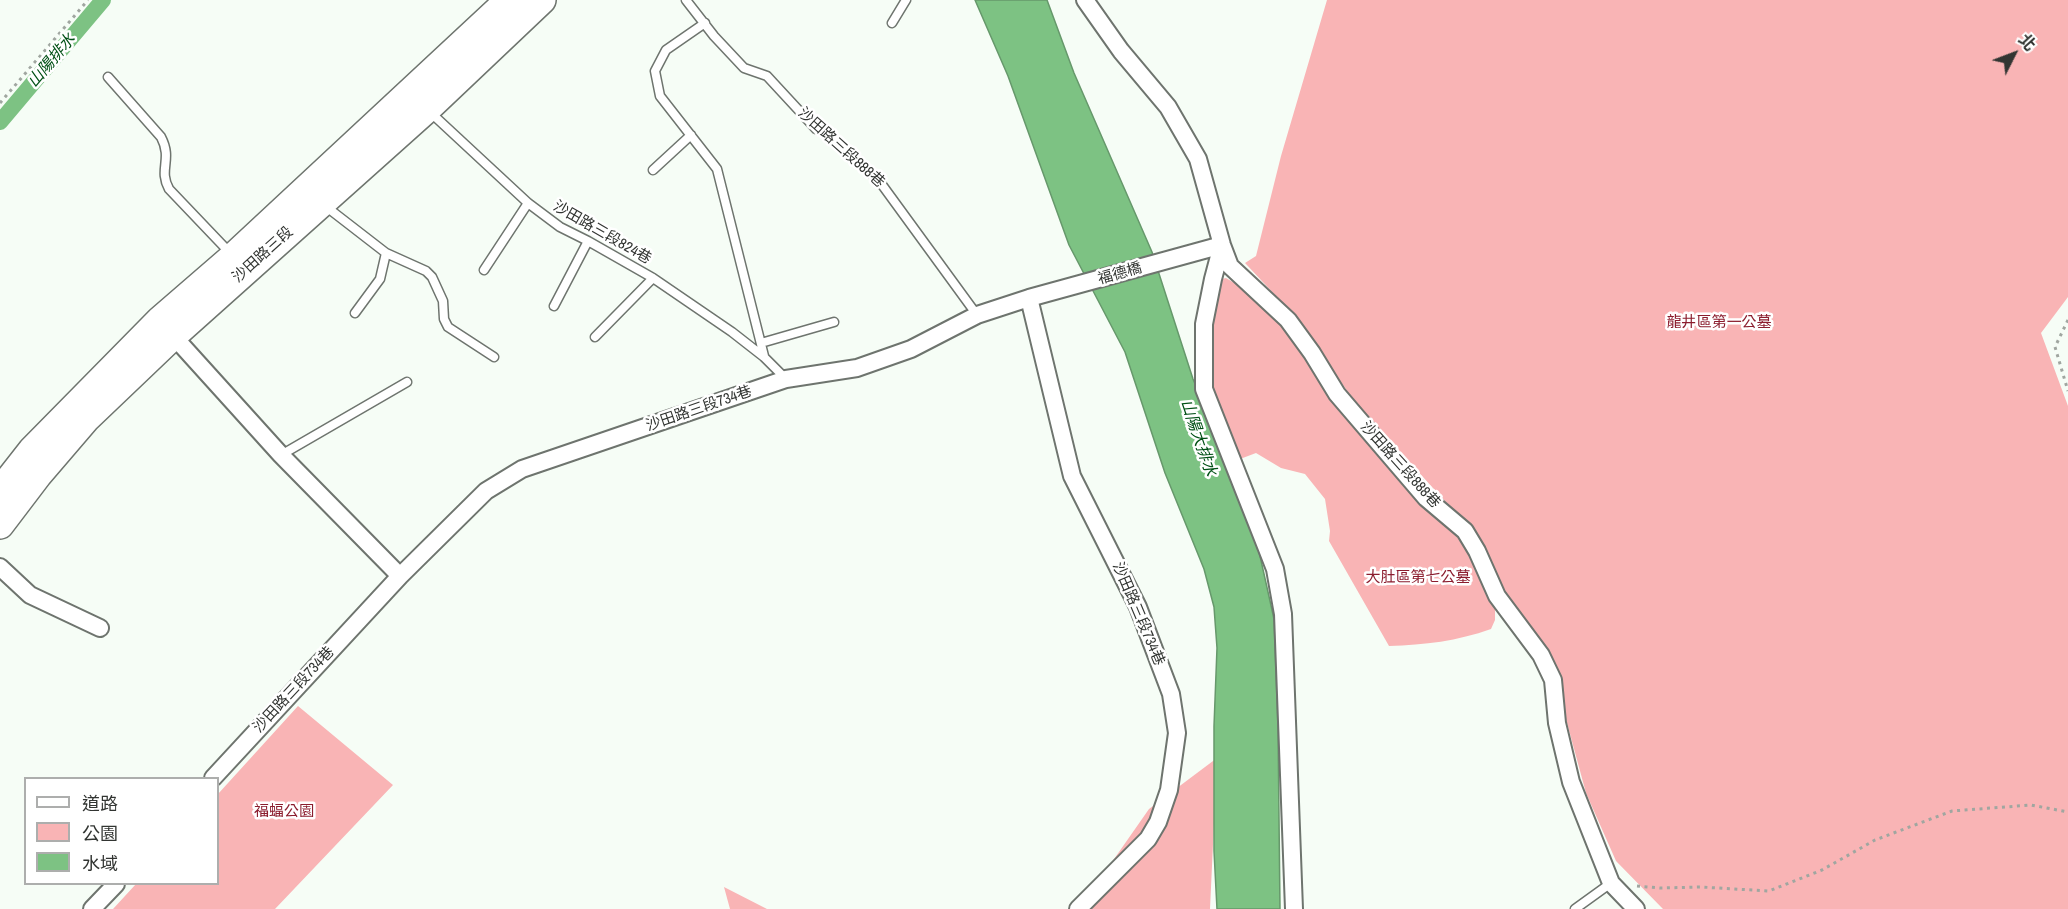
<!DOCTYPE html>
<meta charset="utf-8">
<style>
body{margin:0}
#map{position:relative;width:2068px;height:909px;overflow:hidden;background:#f6fdf6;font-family:"Archivo Narrow","Noto Sans TC",sans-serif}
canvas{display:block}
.legend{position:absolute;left:24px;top:777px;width:195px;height:108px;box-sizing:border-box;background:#fff;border:2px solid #adaead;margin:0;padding:8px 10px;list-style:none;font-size:18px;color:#323532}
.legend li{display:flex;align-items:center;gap:12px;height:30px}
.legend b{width:30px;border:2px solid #adaead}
.north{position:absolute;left:1984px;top:24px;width:60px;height:60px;-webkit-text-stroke:4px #fff;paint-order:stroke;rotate:48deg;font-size:16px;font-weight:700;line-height:24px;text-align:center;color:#323532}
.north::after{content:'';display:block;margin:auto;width:21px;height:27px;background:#323532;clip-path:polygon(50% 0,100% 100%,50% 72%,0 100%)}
</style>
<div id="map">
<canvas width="2068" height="909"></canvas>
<ul class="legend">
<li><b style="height:8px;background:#fff"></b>道路</li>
<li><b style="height:16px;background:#f9b4b5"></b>公園</li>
<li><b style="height:16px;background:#7dc283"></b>水域</li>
</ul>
<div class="north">北</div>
</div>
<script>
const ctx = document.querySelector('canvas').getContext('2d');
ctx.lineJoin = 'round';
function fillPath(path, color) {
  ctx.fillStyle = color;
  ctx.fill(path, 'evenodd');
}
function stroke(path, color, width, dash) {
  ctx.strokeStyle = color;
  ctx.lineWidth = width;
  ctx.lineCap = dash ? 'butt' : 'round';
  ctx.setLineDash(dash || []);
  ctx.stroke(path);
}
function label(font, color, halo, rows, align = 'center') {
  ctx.font = font + ' "Archivo Narrow","Noto Sans TC",sans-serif';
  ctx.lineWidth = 5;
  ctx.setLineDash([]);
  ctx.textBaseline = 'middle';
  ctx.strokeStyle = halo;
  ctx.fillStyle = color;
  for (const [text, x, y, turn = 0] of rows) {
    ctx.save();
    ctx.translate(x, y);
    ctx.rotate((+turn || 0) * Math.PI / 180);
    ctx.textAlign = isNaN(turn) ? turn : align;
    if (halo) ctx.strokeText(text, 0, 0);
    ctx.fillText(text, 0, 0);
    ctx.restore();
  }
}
const green = new Path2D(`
 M1327 0H2068V297L2041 333 2068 406V909H1663L1616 861 1586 793 1547 649 1523 615 1500 588 1481 541 1355 402 1292 313 1245 263 1256 256 1281 156Z
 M1226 278 1236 284 1271 312 1471 547 1495 604V620L1491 629C1457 641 1425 645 1389 646L1329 541 1330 531 1325 499 1305 474 1281 468 1256 453 1240 459 1211 386 1208 340 1222 279Z
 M298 706 393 785 275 909H113L136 884H218V794Z
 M1217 758 1210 909H1093L1084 902 1149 809Z
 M724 887 767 909H730Z`);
const water = new Path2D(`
 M975 0H1047L1074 73 1152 252 1193 379 1254 529 1274 619 1278 727 1280 909H1217L1214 851V726L1217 648 1214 607 1204 569 1165 473 1125 352 1069 245 1008 76Z`);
const canal = new Path2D(`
 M0 122 103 0`);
const path = new Path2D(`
 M0 103 88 0
 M2068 320 2055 347 2068 391
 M1637 886 1660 888 1701 887 1769 891 1822 870 1875 840 1952 811 2031 805 2068 812`);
const service = new Path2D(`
 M686 0 714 36 744 68 767 76 816 129 833 138 880 182 977 315
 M705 23 666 50 655 71 660 96 717 169 764 356
 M892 23 906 0
 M108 77 161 137C173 160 158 169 169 189L231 254
 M430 112 528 203 560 227 588 241 653 278 732 332 764 357 786 379
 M653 170 691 135
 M324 205 386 253 426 271 432 277 443 301 444 319 448 327 494 357
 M484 270 528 203
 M554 306 588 241
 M355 313 380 279 386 253
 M595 337 653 278
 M761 343 834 322
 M281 455 407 382
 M1575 909 1611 883`);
const minor = new Path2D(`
 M1085 0 1121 51 1168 107 1198 159 1222 245 1230 266 1288 320 1312 353 1337 394 1426 498 1465 531 1477 551 1497 596 1541 655 1553 680 1557 723 1571 782 1611 883 1636 909
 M1222 245 1213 279 1204 324V389L1275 569 1283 614 1294 909
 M1029 298 1072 476 1138 607 1171 694 1177 733 1169 790 1158 822 1148 839 1078 909
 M168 330 281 455 400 576
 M0 567 30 595 100 628
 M213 778 400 576 486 491 522 469 786 379 857 368 911 349 977 315 1029 298 1222 245
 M92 909 116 884`);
const primary = new Path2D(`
 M0 491 32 450 160 320 234 256 509 0
 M0 525 38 475 86 419 173 336 427 109 542 0`);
const streetNames = [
 ["沙田路三段888巷",841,148,42],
 ["沙田路三段824巷",602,233,30],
 ["沙田路三段",263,255,-42],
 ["福德橋",1120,274,-16],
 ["沙田路三段734巷",699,409,-19],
 ["沙田路三段888巷",1400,465,48],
 ["沙田路三段734巷",1138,614,67],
 ["沙田路三段734巷",294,690,-47]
];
const parkNames = [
 ["龍井區第一公墓",1719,323],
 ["大肚區第七公墓",1418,578],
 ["福蝠公園",284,812]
];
const waterNames = [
 ["山陽排水",52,61,-50],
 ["山陽大排水",1198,438,71]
];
fillPath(green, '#f9b4b5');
fillPath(water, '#7dc283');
stroke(water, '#66986b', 1.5);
stroke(canal, '#7dc283', 16);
stroke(service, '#6e746e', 11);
stroke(minor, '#6e746e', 20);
stroke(primary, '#6e746e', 30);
stroke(path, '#a0a6a0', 3, [3, 4.5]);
stroke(service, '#fff', 8);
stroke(minor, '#fff', 16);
stroke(primary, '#fff', 27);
label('15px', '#323532', '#fff', streetNames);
label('15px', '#8b1d2e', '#fff', parkNames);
label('italic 16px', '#005015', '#fff', waterNames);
</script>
